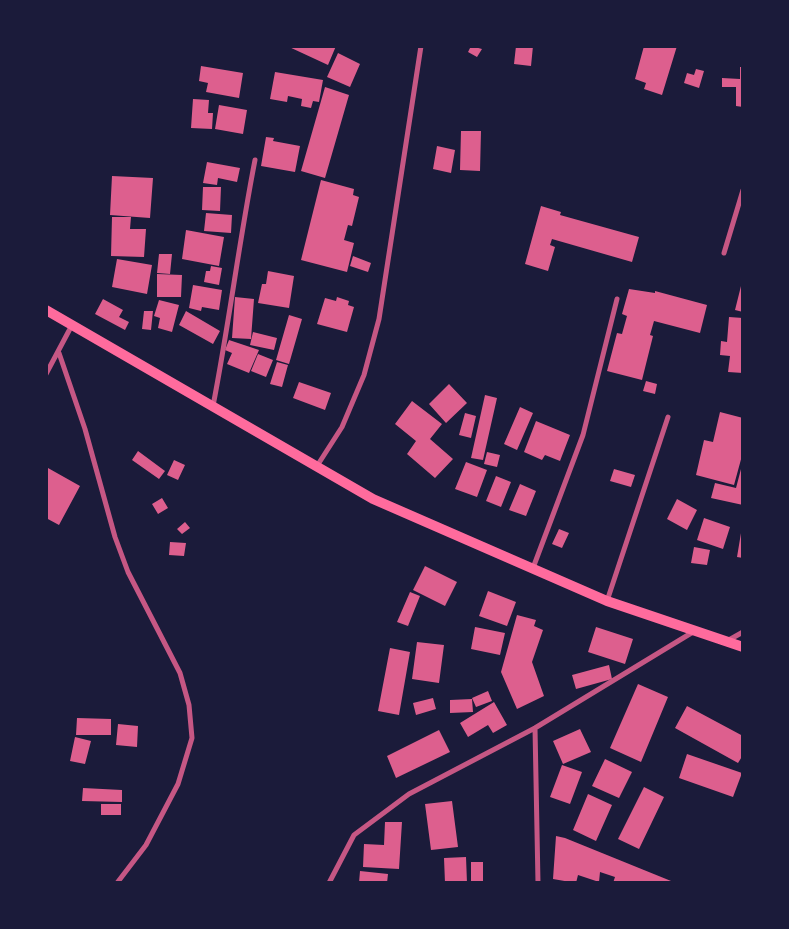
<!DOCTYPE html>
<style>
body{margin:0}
#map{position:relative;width:789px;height:929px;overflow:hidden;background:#1b1b3a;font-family:"Alegreya Sans",sans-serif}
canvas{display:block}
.frame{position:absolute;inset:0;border:48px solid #1b1b3a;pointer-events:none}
</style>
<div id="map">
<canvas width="789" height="929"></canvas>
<div class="frame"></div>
</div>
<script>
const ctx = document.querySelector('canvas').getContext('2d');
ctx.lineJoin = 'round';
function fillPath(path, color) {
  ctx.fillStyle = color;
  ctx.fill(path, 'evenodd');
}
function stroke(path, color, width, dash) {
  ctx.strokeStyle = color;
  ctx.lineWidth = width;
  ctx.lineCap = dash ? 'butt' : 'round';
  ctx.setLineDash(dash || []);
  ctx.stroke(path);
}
const building = new Path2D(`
 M287 46H336L328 65Z
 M471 46 482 49 477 57 468 52Z
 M516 46H533L531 66 514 64Z
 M644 46H677L662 95 644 89 646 83 635 79Z
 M338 53 360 64 350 87 327 77Z
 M201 66 243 73 239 98 206 92 208 83 199 81Z
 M740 67H743V107L736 106V87H722V78L740 79Z
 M696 69 704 71 699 88 684 83 687 73 694 75Z
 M275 72 323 80 319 102 313 101 311 108 301 106 302 99 288 96 287 102 270 99Z
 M325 87 349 95 325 178 301 171Z
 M193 99 209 100 208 113H213L212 129 191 128Z
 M219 105 247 110 243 134 215 129Z
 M461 131H481L480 171 460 170Z
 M266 137 274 138 273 141 300 146 295 172 261 166Z
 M437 146 455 150 451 173 433 169Z
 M207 162 240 168 237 182 218 178 217 185 203 183Z
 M112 176 153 178 150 218 110 215Z
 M321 180 354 189 353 195 359 197 352 226 348 225 344 240 354 243 347 272 301 260Z
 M203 187H221L220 211 202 210Z
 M541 206 561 212 560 215 639 237 632 262 552 239 550 245 555 247 548 271 525 264Z
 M206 213 232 215 231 233 204 231Z
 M112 217H131L130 229H146L144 257 111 256Z
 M186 230 224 237 219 266 182 259Z
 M159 254H172L170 274 157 273Z
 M353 256 371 263 368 272 350 266Z
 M117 259 152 265 147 294 112 287Z
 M211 266 222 268 219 285 204 282 206 271H210Z
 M268 271 294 276 289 308 258 303 262 284H266Z
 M157 274 182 275 181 297H157Z
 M743 278V312L735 310Z
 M193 285 222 290 219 310 202 307 201 311 189 308Z
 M629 289 655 293V291L707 305 700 333 654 321 650 335 653 336 642 380 607 371 617 333 622 334 627 316 622 314Z
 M235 297 254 299 251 339 232 338Z
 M337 297 349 301 348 305 354 307 347 332 317 324 325 298 336 301Z
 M103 299 123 310 119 317 129 322 125 330 95 314Z
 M159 300 179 305 172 332 158 328 160 318 154 316Z
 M144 311H153L151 330 142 329Z
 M186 311 220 331 213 344 179 325Z
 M289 315 302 319 289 364 276 360Z
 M729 317 743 318V373L728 372 730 356 720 355 721 341 727 342Z
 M253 332 277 338 274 350 250 345Z
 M229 340 259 350 249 373 227 364 232 353 225 350Z
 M258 354 273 360 266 377 251 371Z
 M277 362 288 365 282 387 270 384Z
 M646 381 657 384 655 394 643 391Z
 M299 382 331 393 325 410 293 398Z
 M449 384 467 403 446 423 429 404Z
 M485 395 497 398 483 460 471 458Z
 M412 401 442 424 430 439 453 459 435 478 407 454 416 441 395 424Z
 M520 407 533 413 517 450 504 444Z
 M720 412 743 418V452L734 485 696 475 704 440 713 442Z
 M465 413 476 416 471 438 459 435Z
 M536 421 570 435 560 461 545 455 542 460 524 452Z
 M138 451 165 471 159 479 132 460Z
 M487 452 500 455 497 467 484 464Z
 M174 460 185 465 178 480 167 475Z
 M466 462 487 470 477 497 455 489Z
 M48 468 80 486 59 525 46 518V472Z
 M614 469 635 475 631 487 610 481Z
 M741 469 743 470V505L711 498 715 483 736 488Z
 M496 476 511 482 501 507 486 501Z
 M520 484 536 491 526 516 509 510Z
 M162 498 168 508 158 514 152 504Z
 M677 499 697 510 687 530 667 519Z
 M704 518 730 527 723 549 697 540Z
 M185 522 190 528 182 534 177 529Z
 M742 527H743V558L737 557Z
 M559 529 569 533 562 548 552 544Z
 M170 542 186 543 184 556 169 555Z
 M694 547 710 550 707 565 691 563Z
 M425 566 457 582 445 606 413 590Z
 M488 591 516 602 507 626 479 616Z
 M410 592 420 596 408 626 397 622Z
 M517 615 536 620 534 626 543 630 532 662 544 696 517 709 501 672Z
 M475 627 505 633 500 655 471 649Z
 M596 627 633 639 625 664 588 652Z
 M417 642 444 645 439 683 412 679Z
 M390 648 410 652 399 715 378 711Z
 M609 665 612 679 576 689 572 675Z
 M638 684 668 697 641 762 610 748Z
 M488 691 492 701 476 707 472 698Z
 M433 698 436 709 416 715 413 703Z
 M472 699 473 712 450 713V700Z
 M494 702 507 725 493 733 488 725 468 737 460 723Z
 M687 706 743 736V755L738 763 675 728Z
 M77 718 111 719V735H76Z
 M118 724 138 726 137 747 116 745Z
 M580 729 591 752 563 764 553 741Z
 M439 730 450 752 396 778 387 756Z
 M75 737 91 741 85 764 70 761Z
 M687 754 742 773 733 797 679 778Z
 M605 759 632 772 619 798 592 786Z
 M562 765 582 772 570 804 550 797Z
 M644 787 664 797 639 849 618 839Z
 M83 788 122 790V802L82 801Z
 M588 794 612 805 596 841 573 830Z
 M452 801 458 847 431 850 425 804Z
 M101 804H121V815H101Z
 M385 822H402L399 869 363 867 364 844 384 845Z
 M556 836 565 838 676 883H613L615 877 600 872 599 882 578 875 576 883 553 879Z
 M466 857 467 883H445L444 858Z
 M471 862H483V883H471Z
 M360 871 388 874 387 883H359Z`);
const minor = new Path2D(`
 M724 253 743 190
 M59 353 85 429 115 537 128 572 180 673 189 705 192 738 178 784 146 845 117 883
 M46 374 72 325
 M213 406C229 324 239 242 255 160
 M317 466 342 427 364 375 379 319 421 46
 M533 568 583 435 617 299
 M607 601 668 417
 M727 641 743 632
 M535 728 538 883
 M329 883 354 835 409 794 535 728 693 632`);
const secondary = new Path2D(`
 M46 310 373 499 607 601 743 647`);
fillPath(building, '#dd5f8e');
stroke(minor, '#c65784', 5);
stroke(secondary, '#ff6b9d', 10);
</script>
